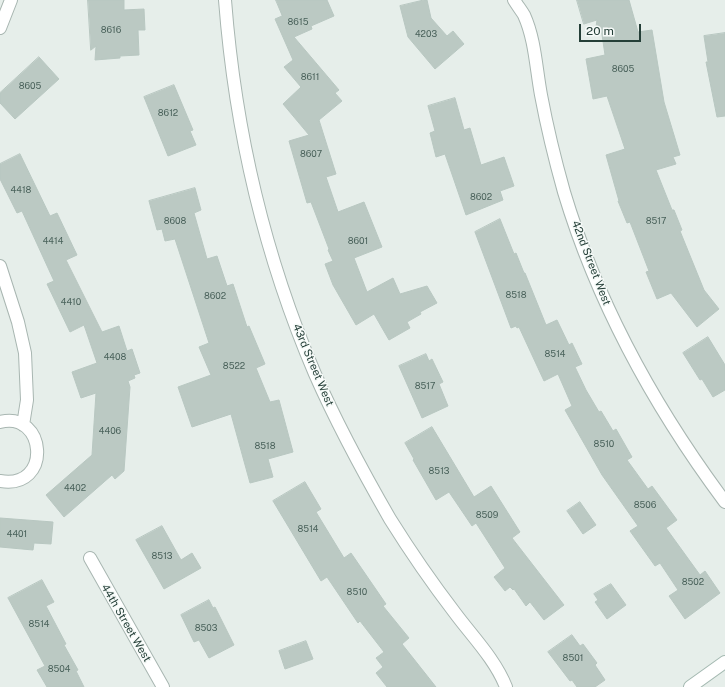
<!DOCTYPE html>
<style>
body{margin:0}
#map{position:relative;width:725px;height:687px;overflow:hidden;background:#e6eeea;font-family:"Public Sans",sans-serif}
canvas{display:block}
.scale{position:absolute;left:579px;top:24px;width:62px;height:18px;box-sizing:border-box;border:2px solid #253f38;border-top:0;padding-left:5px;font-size:12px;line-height:14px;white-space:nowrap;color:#253f38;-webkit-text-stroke:3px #f6faf8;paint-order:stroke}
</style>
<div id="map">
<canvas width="725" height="687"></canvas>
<div class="scale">20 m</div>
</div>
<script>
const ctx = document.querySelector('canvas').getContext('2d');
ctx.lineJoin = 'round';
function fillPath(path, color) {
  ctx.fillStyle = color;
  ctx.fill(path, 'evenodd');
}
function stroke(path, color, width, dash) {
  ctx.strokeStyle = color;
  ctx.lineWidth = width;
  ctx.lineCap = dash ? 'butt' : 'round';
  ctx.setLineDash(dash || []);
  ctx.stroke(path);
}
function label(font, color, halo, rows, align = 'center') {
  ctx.font = font + ' "Public Sans",sans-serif';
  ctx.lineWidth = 3;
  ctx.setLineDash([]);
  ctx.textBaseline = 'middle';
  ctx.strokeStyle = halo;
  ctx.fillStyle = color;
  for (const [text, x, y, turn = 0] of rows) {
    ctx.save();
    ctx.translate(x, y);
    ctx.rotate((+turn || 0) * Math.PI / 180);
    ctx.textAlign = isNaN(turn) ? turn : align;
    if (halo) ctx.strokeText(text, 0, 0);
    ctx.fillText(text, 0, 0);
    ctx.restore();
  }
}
const building = new Path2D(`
 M88 0H124V10L144 9 145 30H138L139 55 120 56V58L95 60 96 46 91 50Z
 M276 0H327L334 16 311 26 312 29 294 37 339 90 335 93 342 101 319 120 336 174 326 177 338 212 364 202 382 247 354 258 367 292 393 278 400 294 427 286 437 303 420 312 421 314 407 322 410 328 389 340 374 314 356 325 333 285 325 264 333 261 328 250 329 249 311 202 307 203 289 141 309 135 283 104 301 87 284 67 293 60 275 19 282 16Z
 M424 0H427L431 18 447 36 453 31 464 44 435 69 408 37 400 6Z
 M577 0H629L638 32 652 30 664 102 680 155 673 157 676 164 656 170 672 210H674L682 230 680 231 704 290 719 309 697 327 671 293 657 299 646 272 649 271 630 222 627 223 618 201H619L606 155 625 149 607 96 593 99 586 59 605 55 601 28 596 27 597 20 584 24Z
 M725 33V116L717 117 706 62H708L704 36Z
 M39 57 59 79 15 119 0 103V93Z
 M174 85 193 130 190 131 196 145 168 156 144 97Z
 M455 98 464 130 470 128 481 165 504 157 514 186 500 191 503 200 466 215 445 154 436 157 430 133 435 131 428 106Z
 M20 154 50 216 57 213 77 255 66 260 102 332 119 326 127 351 132 349 140 373 134 375 135 378 128 381 130 387 124 471 115 479 112 475 64 517 46 495 92 455 96 393 81 398 72 372 97 363 84 325 70 332 47 284 54 281 22 211 17 213 0 179V164Z
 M195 188 201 210 194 213 207 259 217 256 227 286 233 284 247 327 249 326 265 364 256 368 270 402 279 400 293 452 268 459 273 477 250 483 231 414 192 427 178 387 211 375 199 347 209 343 175 239 165 241 162 229 157 230 149 201Z
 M500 219 514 254 516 253 524 273H525L546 325 557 320 569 345 572 343 582 364 575 367 586 390 599 412 601 411 613 431 616 429 632 457 627 460 648 489 652 486 677 520 666 528 700 575 705 571 720 593 685 619 669 596 678 590 660 563 655 566 630 531 638 526 602 475 565 410 572 406 558 374 544 381 519 327 517 328 516 326 511 328 475 232Z
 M708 337 725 365V390L713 397 702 379 700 380 683 353Z
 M426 354 429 361 432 359 443 382 439 384 448 406 422 418 399 366Z
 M432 427 474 497 491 486 520 532 512 538 564 605 544 620 530 602 526 606 514 589 513 590 510 587 505 591 494 577 505 568 476 523 472 526 449 492 436 500 413 460 414 459 405 443Z
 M305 482 321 509 316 512 344 558 351 553 386 604 383 606 409 638 402 644 436 687H387L376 673 383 667 376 658 384 652 360 621 358 623 327 577 321 581 273 501Z
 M580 502 596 525 583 534 567 511Z
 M0 518 53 522 51 544 34 543 33 550 0 547Z
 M162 526 181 560 192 553 201 568 164 589 136 540Z
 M42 580 54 602 46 606 66 644 64 645 78 670 76 671 84 687H47L37 670 45 666 8 598Z
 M611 584 626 605 607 619 595 602 598 600 594 594Z
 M209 600 213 608 215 607 234 645 209 658 199 640 194 642 181 615Z
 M572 635 580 646 583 644 597 663 595 665 605 680 595 687H577L572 680 570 681 548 652Z
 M306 641 313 659 285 669 279 651Z`);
const street = new Path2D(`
 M225 0C235 129 264 255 315 374 337 424 363 472 390 519 410 551 432 583 455 613 472 636 495 659 506 687
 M514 0C517 5 521 10 524 15 535 39 536 68 541 95 547 127 555 160 564 192 598 305 655 408 725 502
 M0 28 11 0
 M0 266 18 322 25 353 27 400 23 425
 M0 422C46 410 53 490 0 481
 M90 558 163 687`);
const secondary = new Path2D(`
 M690 687 725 662`);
const numberNames = [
 ["8615",298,22],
 ["8616",111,30],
 ["4203",426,34],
 ["8605",623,69],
 ["8611",310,77],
 ["8605",30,86],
 ["8612",168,113],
 ["8607",311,154],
 ["4418",21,190],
 ["8602",481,197],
 ["8608",175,221],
 ["8517",656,221],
 ["4414",53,241],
 ["8601",358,241],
 ["8518",516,295],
 ["8602",215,296],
 ["4410",71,302],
 ["8514",555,354],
 ["4408",115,357],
 ["8522",234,366],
 ["8517",425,386],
 ["4406",110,431],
 ["8510",604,444],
 ["8518",265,446],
 ["8513",439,471],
 ["4402",75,488],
 ["8506",645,505],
 ["8509",487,515],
 ["8514",308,529],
 ["4401",17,534],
 ["8513",162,556],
 ["8502",693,582],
 ["8510",357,592],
 ["8514",39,624],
 ["8503",206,628],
 ["8501",573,658],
 ["8504",59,669]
];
const streetNames = [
 ["42nd Street West",591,263,69],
 ["43rd Street West",313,365,67],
 ["44th Street West",126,623,60]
];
fillPath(building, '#bbc9c3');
stroke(building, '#b8c7c1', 1);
stroke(street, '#a8b6b1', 14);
stroke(secondary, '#a4b9b1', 14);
stroke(street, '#fff', 12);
stroke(secondary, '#fff', 12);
label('9px', '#4a625b', null, numberNames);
label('11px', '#253f38', '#f6faf8', streetNames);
</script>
